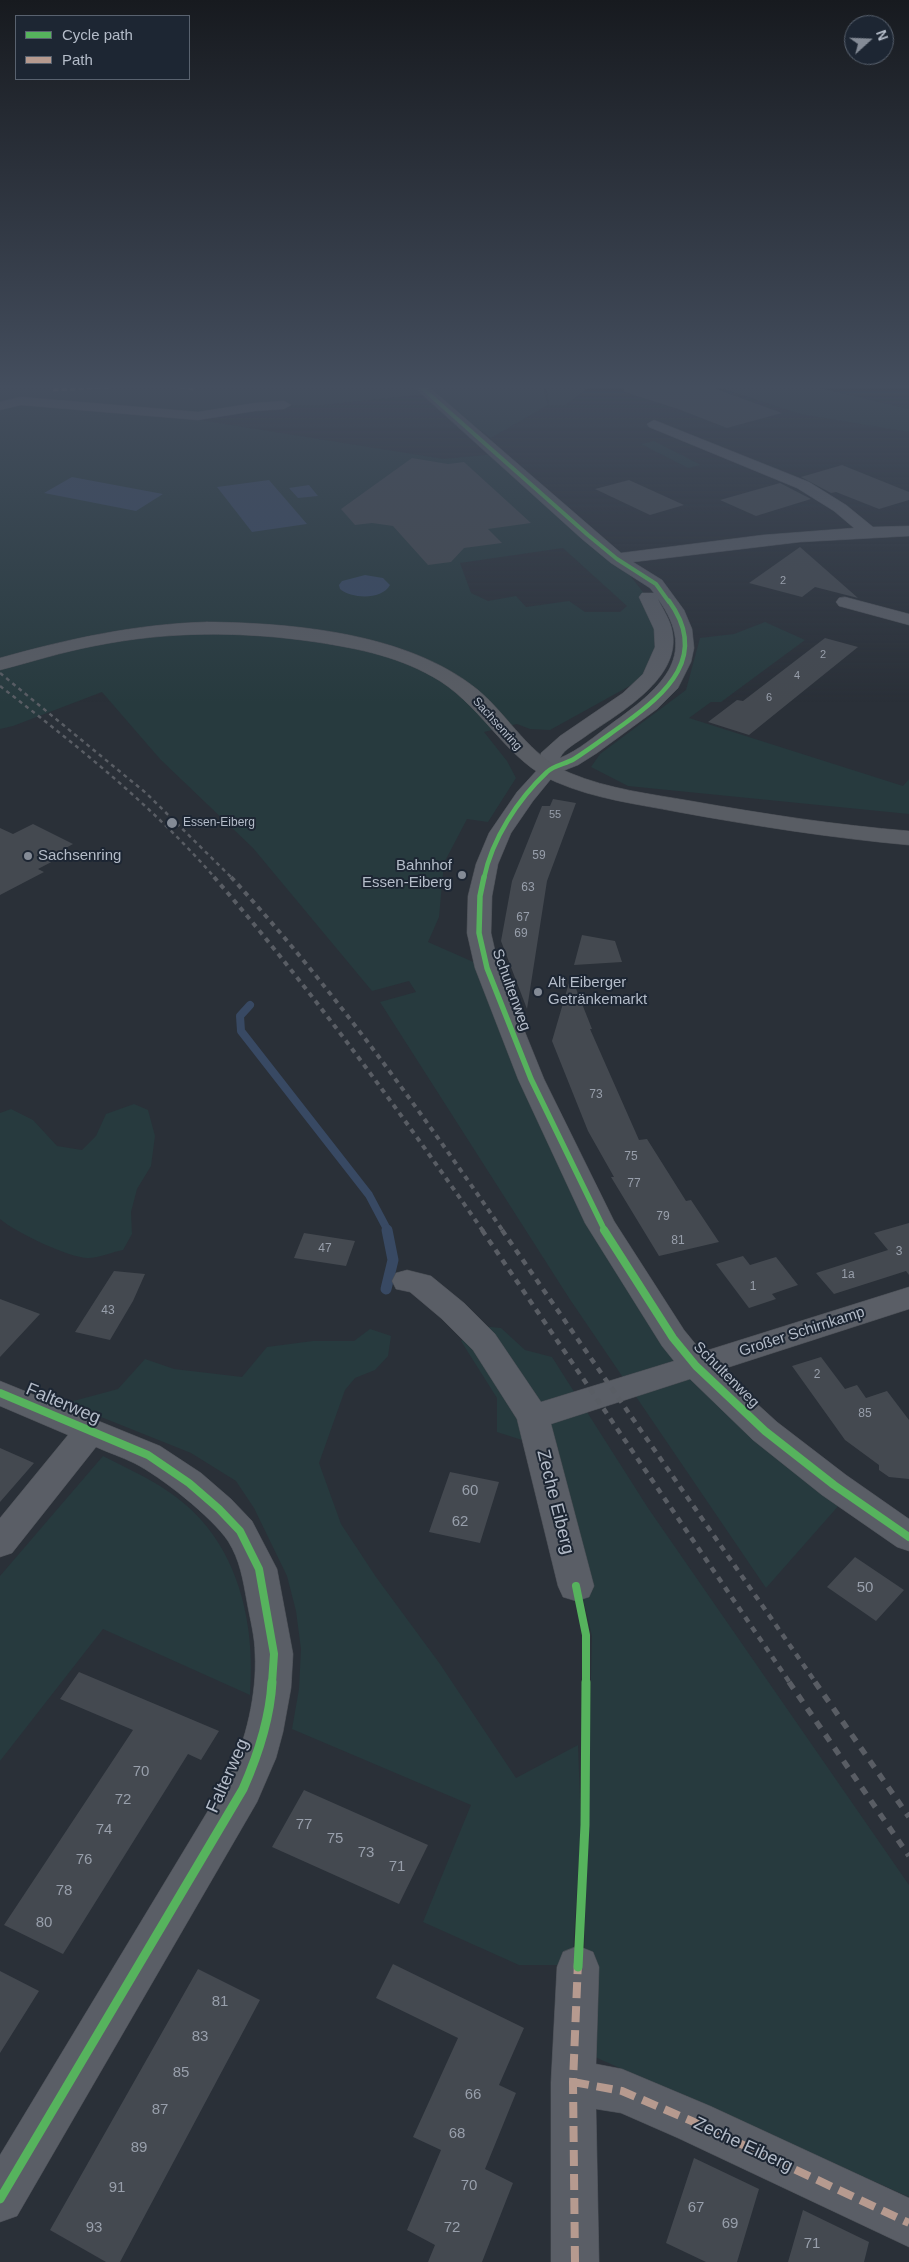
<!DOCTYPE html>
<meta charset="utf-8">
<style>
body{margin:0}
#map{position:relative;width:909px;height:2262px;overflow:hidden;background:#2a3038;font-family:Arial,sans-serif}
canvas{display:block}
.legend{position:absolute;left:15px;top:15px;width:175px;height:65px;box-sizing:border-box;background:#1d2633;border:1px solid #59626f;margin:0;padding:6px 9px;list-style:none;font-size:15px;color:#b4bcc9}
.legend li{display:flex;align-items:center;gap:10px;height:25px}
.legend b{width:25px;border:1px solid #59626f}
.north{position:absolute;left:844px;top:15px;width:50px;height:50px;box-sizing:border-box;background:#1d2633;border:1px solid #59626f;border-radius:50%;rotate:70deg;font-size:14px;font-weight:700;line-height:20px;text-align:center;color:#b4bcc9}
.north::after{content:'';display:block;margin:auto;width:18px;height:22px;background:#848b96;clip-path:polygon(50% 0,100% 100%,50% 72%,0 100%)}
</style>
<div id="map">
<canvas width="909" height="2262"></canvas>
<ul class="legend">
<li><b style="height:6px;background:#56b35d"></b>Cycle path</li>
<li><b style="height:6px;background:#b69a8f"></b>Path</li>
</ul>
<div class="north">N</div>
</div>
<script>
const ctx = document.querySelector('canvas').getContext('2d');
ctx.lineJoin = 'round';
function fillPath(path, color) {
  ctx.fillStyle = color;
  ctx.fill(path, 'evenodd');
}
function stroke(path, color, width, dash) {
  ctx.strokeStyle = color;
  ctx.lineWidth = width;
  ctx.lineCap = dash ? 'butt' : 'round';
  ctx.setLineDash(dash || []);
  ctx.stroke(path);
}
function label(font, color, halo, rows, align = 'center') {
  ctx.font = font + ' Arial,sans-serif';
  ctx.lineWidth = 4;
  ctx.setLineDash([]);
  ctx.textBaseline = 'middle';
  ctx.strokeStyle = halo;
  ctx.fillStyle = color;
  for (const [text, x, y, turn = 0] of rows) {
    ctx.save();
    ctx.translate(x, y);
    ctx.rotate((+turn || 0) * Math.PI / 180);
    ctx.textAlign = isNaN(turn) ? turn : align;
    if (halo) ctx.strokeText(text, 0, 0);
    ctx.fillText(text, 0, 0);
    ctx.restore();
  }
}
const green = new Path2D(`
 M0 387H543L548 405 491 438 429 394 323 405H272L190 414 200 420 444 459 495 454 617 559C628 575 664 612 662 631 661 644 656 659 653 673L550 730 530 729 517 724 484 732 507 761 516 778 488 822 467 819 444 863 439 917 428 942 487 968 672 1338 848 1495 766 1588 569 1298 380 1002 416 992 409 981 372 991 253 848 160 759 102 692 13 726 0 729ZM563 548 627 606 620 612H585L569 601 526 607 516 596 488 601 471 593 460 563Z
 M546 387H589L566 405H549Z
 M717 387H816L909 409V432L800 414Z
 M654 441 701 465 688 468 641 444Z
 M765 622 805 640 721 702H711L689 718 903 786 909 779V814L628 786 591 767 600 754 686 690 700 638 734 634Z
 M134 1104 148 1110 155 1136 151 1166 137 1189 131 1212 132 1234 123 1250C112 1252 99 1258 88 1258 69 1258 15 1232 0 1219V1113L11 1109 33 1120 57 1146 82 1150 96 1136 106 1114Z
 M480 1326 501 1328 525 1350 552 1357 648 1508 909 1885V2197L577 2049 584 1963 592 1636 547 1448 497 1432V1398L461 1341Z
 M370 1329 391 1336 388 1356 375 1370 355 1378 345 1390 319 1463 341 1524 376 1577 440 1664 516 1778 578 1745 581 1827 572 1965H519L423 1922 471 1805 292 1729 299 1689 301 1649 296 1611 287 1576 254 1508 236 1481 191 1453 66 1403 118 1389 145 1359 174 1369 242 1377 267 1347 313 1341H354Z
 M103 1456C128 1469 154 1480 176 1497 238 1543 256 1622 250 1695L103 1629 0 1761V1576Z`);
const water = new Path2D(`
 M72 477 163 494 136 511 44 493Z
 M269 480 307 524 252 532 217 487Z
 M309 485 318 496 298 498 289 488Z
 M365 575 383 578 390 585C382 600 352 599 340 589L339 585 342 581Z`);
const streamFar1 = new Path2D(`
 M250 1005 240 1016 241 1031 369 1195 388 1231`);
const stream = new Path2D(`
 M386 1289 393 1260 387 1230`);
const building = new Path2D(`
 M624 387H711L782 413 727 428 678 409 624 392Z
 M412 458 448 464 464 462 531 523 488 529 502 543 464 548 451 562 428 565 393 526 372 523 355 525 341 509Z
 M842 465 909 492V500L879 509 836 492 831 493 801 477Z
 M629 480 684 505 650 515 595 489Z
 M780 483 811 499 756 516 720 500Z
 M800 547 858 598 815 587 802 597 749 583Z
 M825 638 858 647 749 735 708 722 737 700 743 701Z
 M553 799 576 803 547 881 527 1009 501 941 512 881 542 806H550Z
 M33 824 73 844 53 855 59 858 38 869 44 872 0 895V828L13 834Z
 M582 935 615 941 622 962 574 965Z
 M571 976 592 1029H590L639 1140 647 1139 686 1201 691 1200 719 1242 659 1256 611 1177H614L588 1131 552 1041Z
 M909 1223V1275L906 1271 834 1294 816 1273 888 1250 874 1233Z
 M304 1233 355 1241 346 1266 294 1258Z
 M743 1256 750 1265 776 1257 798 1285 772 1294 776 1299 749 1308 716 1264Z
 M114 1271 145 1274 133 1301 110 1340 75 1332Z
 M0 1299 40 1314 0 1357Z
 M821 1357 845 1389 857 1385 866 1398 887 1391 909 1420V1479L889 1477 879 1470V1465L845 1440 792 1366Z
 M0 1448 34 1463 0 1502Z
 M450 1472 499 1482 480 1543 429 1532Z
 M855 1557 904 1590 876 1621 827 1587Z
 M79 1672 219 1731 201 1760 188 1754 63 1954 4 1925 133 1730 60 1699Z
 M304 1790 428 1845 399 1904 272 1847Z
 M393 1964 524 2028 499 2085 516 2093 485 2169 513 2183 482 2262H428L435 2245 407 2230 441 2150 413 2137 458 2038 376 1998Z
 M198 1969 260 2000 120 2262H106L50 2230Z
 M0 1971 39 1991 0 2053Z
 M694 2158 759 2189 737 2262H706L666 2243Z
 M803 2210 869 2242 864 2262H788Z`);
const street = new Path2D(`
 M414 387H429L621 553 763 535 854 528 834 511 797 488 649 427 647 424 654 420 809 482 846 505 873 527 909 526V536L800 542 633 562 662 580 684 610 692 629 694 648 691 662 678 688 657 709 597 753 578 765 555 774 533 801 511 833 498 864 492 896 491 933 499 968 544 1079 614 1221 684 1330 702 1352 909 1287V1309L720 1370 777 1422 846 1475 909 1519V1551L897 1547 822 1495 753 1440 690 1379 551 1424 594 1586 589 1597 576 1601 563 1597 558 1586 517 1419 473 1350 442 1319 410 1292 396 1289 392 1281 396 1273 407 1270 431 1276 464 1303 495 1334 541 1402 674 1361 662 1346 585 1223 518 1079 475 968 467 933 468 896 476 864 489 833 517 792 538 769 541 753 560 736 623 693 643 674 655 647 654 629 639 597 642 593H654L650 588 611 563 582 539ZM658 599C701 658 658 690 611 724 595 736 579 750 560 758 564 749 578 742 586 736 619 713 683 678 672 630 670 619 662 608 658 599Z
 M21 397 198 412 255 403 284 401 291 405 284 409 255 411 198 420 21 405 0 410V402Z
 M845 597 909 614V625L839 606 836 602 839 598Z
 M0 1381 160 1446 201 1473 231 1499 252 1521 277 1569 293 1654 291 1688 283 1732 276 1758 257 1802 17 2216 0 2222V2155L229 1776C246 1740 257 1694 255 1654 255 1637 250 1619 247 1602 243 1580 240 1560 228 1541 212 1517 160 1476 134 1463 122 1457 109 1453 96 1447L12 1553 0 1557V1518L68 1435 0 1406Z
 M578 1946 593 1952 599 1967 596 2064 622 2069 710 2106 909 2198V2247L678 2138 621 2113 596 2109 599 2262H551V2082L557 1967 563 1952Z`);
const secondary = new Path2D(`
 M207 622C294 623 408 633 478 690 510 717 529 756 570 773 608 789 651 794 691 801 764 814 836 825 909 831V845C832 838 755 826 678 812 637 804 595 799 556 782 508 762 485 710 440 681 401 657 361 649 316 642 241 631 168 631 94 646 62 652 31 662 0 670V658C68 639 136 624 207 622Z`);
const railFar3 = new Path2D(`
 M0 673 146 793 232 878
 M0 686C76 745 151 804 215 878`);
const railFar2 = new Path2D(`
 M214 877C311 989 398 1109 483 1231
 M231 877C332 987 418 1108 503 1231`);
const railFar1 = new Path2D(`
 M482 1230 790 1683
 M502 1230 816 1683`);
const rail = new Path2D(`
 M789 1682 909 1856
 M815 1682 909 1817`);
const quietFar1 = new Path2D(`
 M180 387 193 389
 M53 390 110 387`);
const quiet = new Path2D(`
 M573 2082 622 2091 694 2122 909 2223
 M575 2262 573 2082 578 1962`);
const cyclewayFar4 = new Path2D(`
 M421 387 588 535 617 559 656 584 669 602`);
const cyclewayFar3 = new Path2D(`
 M484 878C492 839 518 799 547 772 554 765 566 764 574 759 591 748 607 736 624 724 667 693 709 656 669 601`);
const cyclewayFar2 = new Path2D(`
 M484 877 480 896 479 933 487 968 531 1079 605 1231`);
const cyclewayFar1 = new Path2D(`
 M604 1230 673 1338 696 1366 765 1431 834 1485 909 1537
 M0 1393 148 1455 189 1483 219 1509 240 1531 259 1569 274 1654 272 1683
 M576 1586 586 1635V1683`);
const cycleway = new Path2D(`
 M578 1967 585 1825 586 1682
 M0 2199 243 1789C258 1755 270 1719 272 1682`);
const markers = [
 [172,823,6,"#848b96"],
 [28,856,5,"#848b96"],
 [462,875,5,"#848b96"],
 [538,992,5,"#848b96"]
];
const farNumbernames = [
 ["2",783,581],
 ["2",823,655],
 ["4",797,676],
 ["6",769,698],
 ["55",555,815]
];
const farStreetnames = [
 ["Sachsenring",497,724,48]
];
const farPoinames = [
 ["Essen-Eiberg",183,823]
];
const numberNames = [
 ["59",539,856],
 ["63",528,888],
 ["67",523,918],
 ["69",521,934],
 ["73",596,1095],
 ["75",631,1157],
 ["77",634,1184],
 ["79",663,1217],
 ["81",678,1241],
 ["47",325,1249],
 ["3",899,1252],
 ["1a",848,1275],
 ["1",753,1287],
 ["43",108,1311],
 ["2",817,1375],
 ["85",865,1414]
];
const poiNames = [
 ["Sachsenring",38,856],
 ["Bahnhof",452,866,"right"],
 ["Essen-Eiberg",452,883,"right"],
 ["Alt Eiberger",548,983],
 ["Getränkemarkt",548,1000]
];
const streetNames = [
 ["Schultenweg",511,990,70],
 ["Großer Schirnkamp",802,1332,-18],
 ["Schultenweg",726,1375,45]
];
const nearNumbernames = [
 ["60",470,1491],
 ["62",460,1522],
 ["50",865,1588],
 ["70",141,1772],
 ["72",123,1800],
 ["77",304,1825],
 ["74",104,1830],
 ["75",335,1839],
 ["73",366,1853],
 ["76",84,1860],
 ["71",397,1867],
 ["78",64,1891],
 ["80",44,1923],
 ["81",220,2002],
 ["83",200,2037],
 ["85",181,2073],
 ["66",473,2095],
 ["87",160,2110],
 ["68",457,2134],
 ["89",139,2148],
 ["70",469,2186],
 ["91",117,2188],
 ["67",696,2208],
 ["69",730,2224],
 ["93",94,2228],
 ["72",452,2228],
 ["71",812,2244]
];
const nearStreetnames = [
 ["Falterweg",63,1404,23],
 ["Zeche Eiberg",555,1502,76],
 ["Falterweg",228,1776,-66],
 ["Zeche Eiberg",743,2145,25]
];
fillPath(green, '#273a3e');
fillPath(water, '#384963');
stroke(streamFar1, '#384963', 8);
stroke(stream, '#384963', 11);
fillPath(building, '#444950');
stroke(street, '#484c53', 1);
stroke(secondary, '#484c53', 1);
fillPath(street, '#5a5e66');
fillPath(secondary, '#595d64');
stroke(railFar3, '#595d64', 2.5, [4, 4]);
stroke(railFar2, '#595d64', 4, [5, 5]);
stroke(railFar1, '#595d64', 4.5, [6, 6]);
stroke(rail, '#595d64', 5.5, [8, 8]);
stroke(quietFar1, '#b69a8f', 3, [5.5, 3]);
stroke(quiet, '#b69a8f', 8, [16, 8]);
stroke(cyclewayFar4, '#56b35d', 4);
stroke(cyclewayFar3, '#56b35d', 4.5);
stroke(cyclewayFar2, '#56b35d', 5.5);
stroke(cyclewayFar1, '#56b35d', 8);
stroke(cycleway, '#56b35d', 9);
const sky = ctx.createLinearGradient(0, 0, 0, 703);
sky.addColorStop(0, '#171a1f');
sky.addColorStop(0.55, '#444e5e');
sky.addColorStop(1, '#444e5e00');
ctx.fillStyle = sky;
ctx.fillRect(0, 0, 909, 703);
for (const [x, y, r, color] of markers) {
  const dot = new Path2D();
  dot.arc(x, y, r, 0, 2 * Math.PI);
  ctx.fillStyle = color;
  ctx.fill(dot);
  stroke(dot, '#1d2633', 2);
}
label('11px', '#989fab', null, farNumbernames);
label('12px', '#b4bcc9', '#1d2633', farStreetnames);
label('12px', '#b4bcc9', '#1d2633', farPoinames, 'left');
label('12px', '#989fab', null, numberNames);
label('15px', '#b4bcc9', '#1d2633', poiNames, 'left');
label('15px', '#b4bcc9', '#1d2633', streetNames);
label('15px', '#989fab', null, nearNumbernames);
label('18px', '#b4bcc9', '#1d2633', nearStreetnames);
</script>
